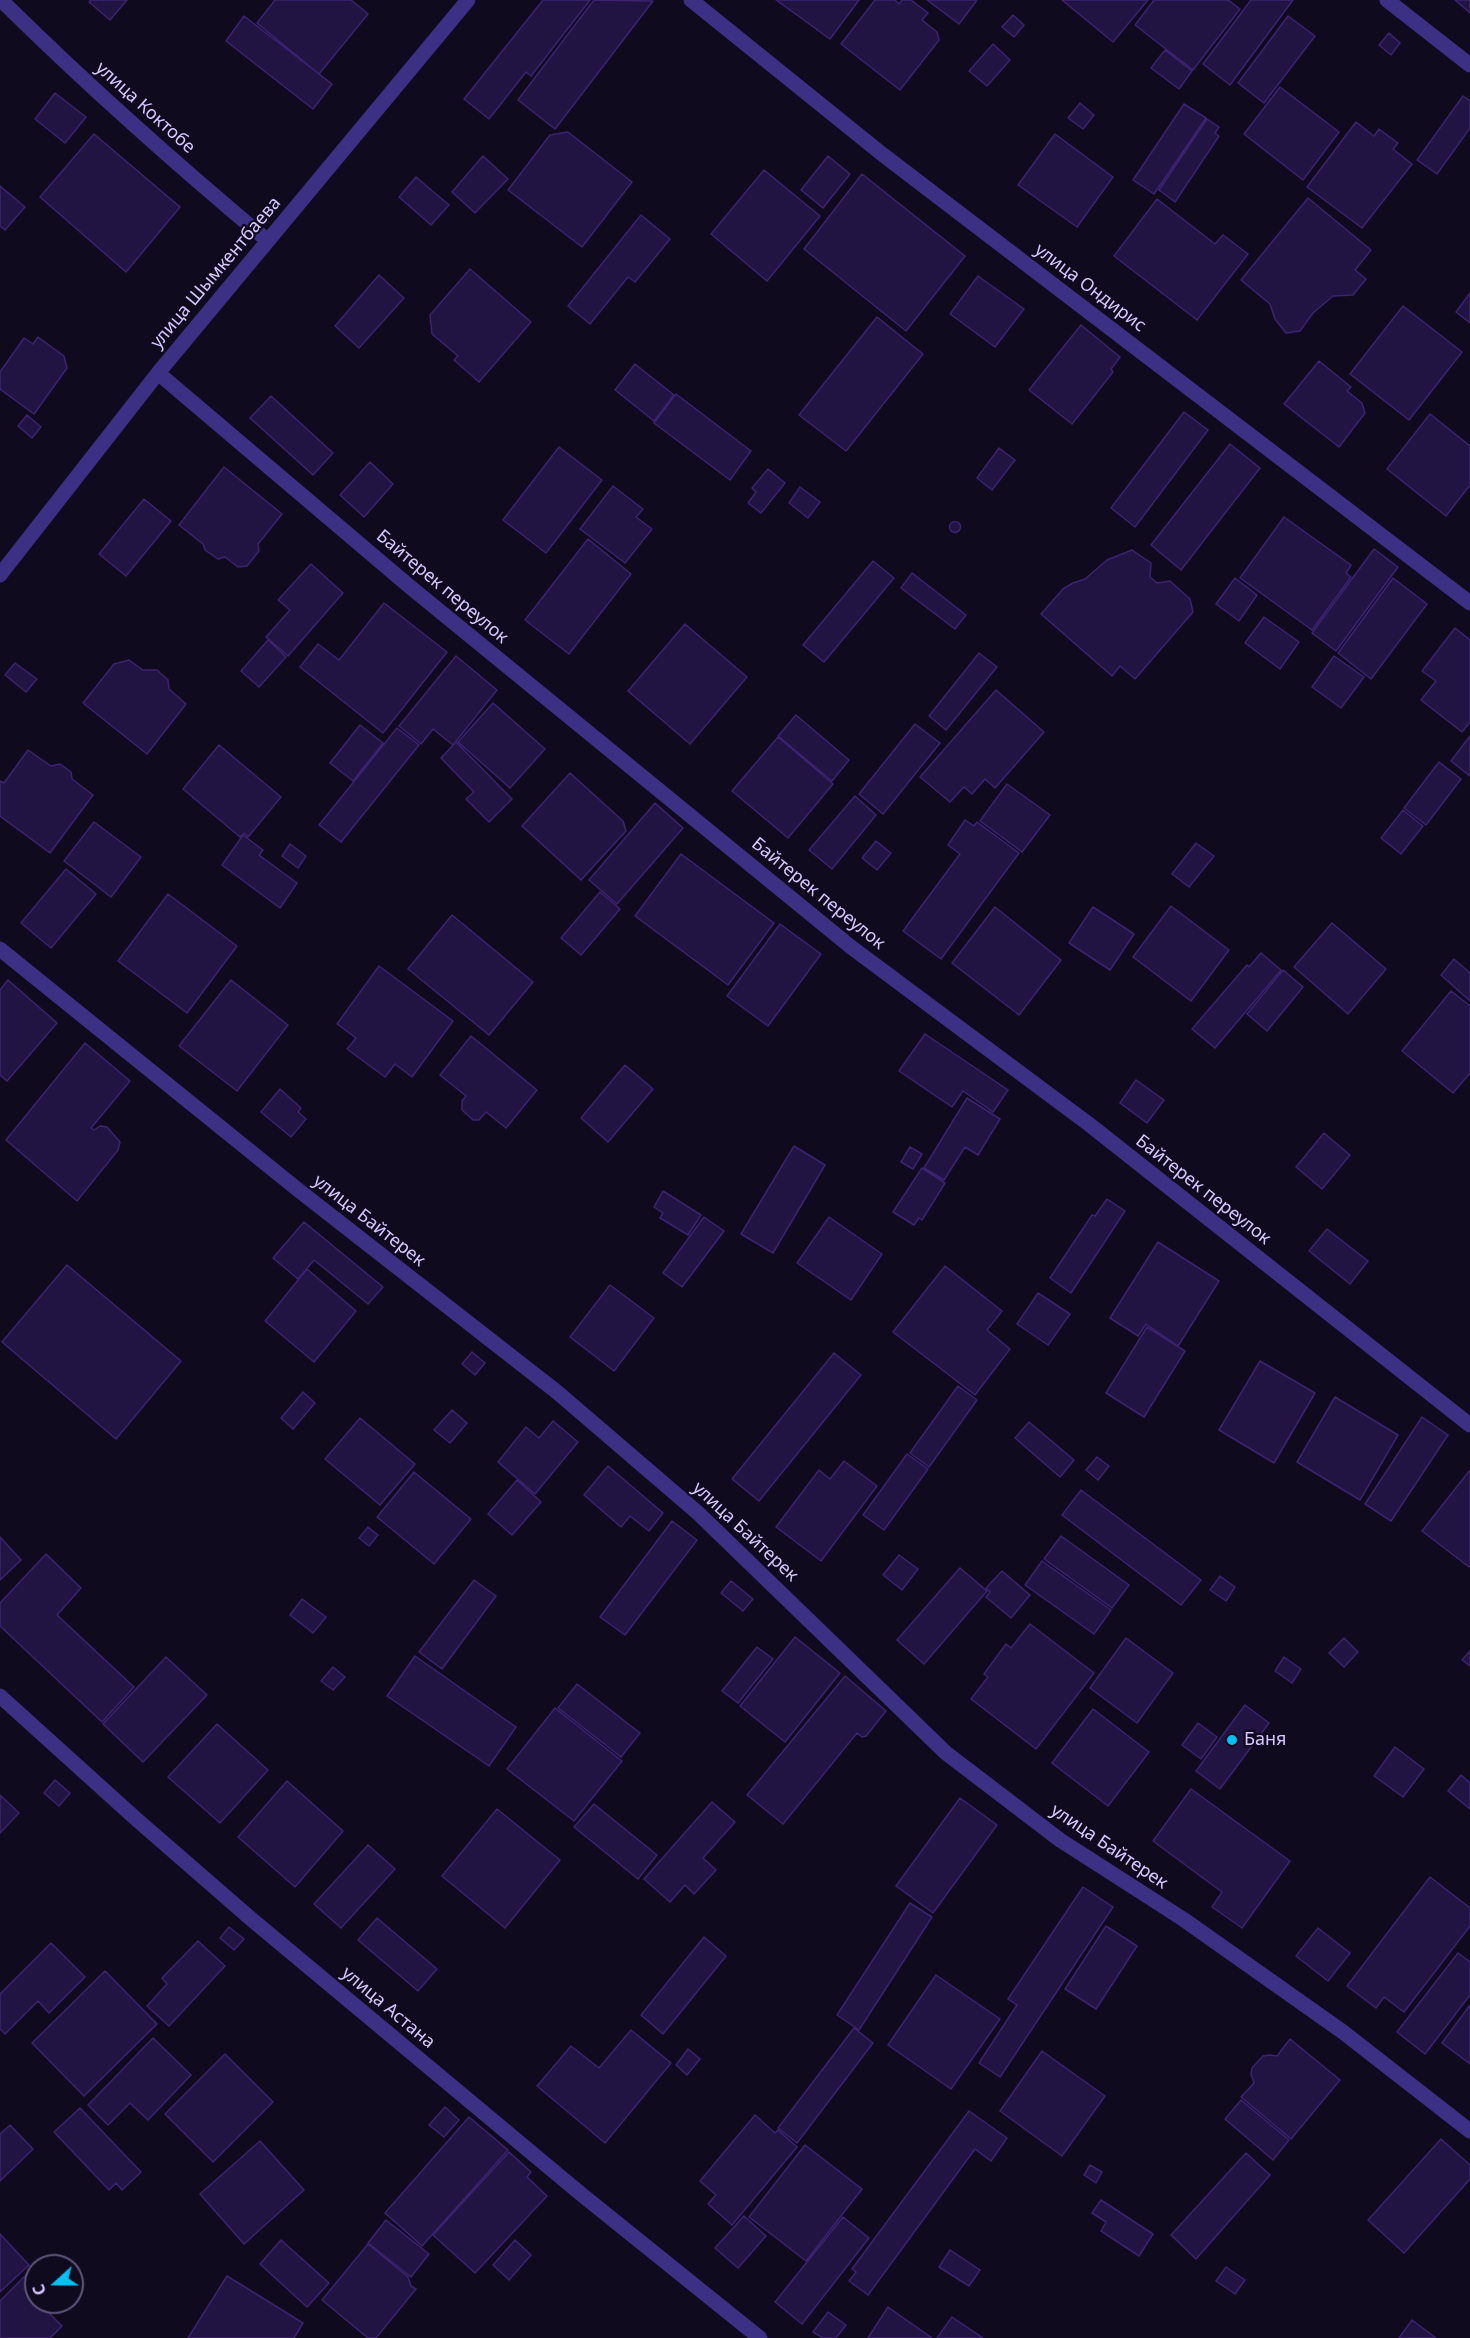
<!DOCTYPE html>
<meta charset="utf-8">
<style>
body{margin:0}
#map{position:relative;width:1470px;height:2338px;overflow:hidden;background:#100a1f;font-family:"Noto Sans",sans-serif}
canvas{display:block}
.north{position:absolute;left:24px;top:2254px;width:60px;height:60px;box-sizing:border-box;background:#100a1f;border:2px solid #5e5679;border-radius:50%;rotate:249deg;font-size:16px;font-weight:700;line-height:24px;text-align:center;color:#d4c8ff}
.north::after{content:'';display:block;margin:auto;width:21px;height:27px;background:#00c2f3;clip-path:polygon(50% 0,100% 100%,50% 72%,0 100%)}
</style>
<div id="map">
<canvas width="1470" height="2338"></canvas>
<div class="north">С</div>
</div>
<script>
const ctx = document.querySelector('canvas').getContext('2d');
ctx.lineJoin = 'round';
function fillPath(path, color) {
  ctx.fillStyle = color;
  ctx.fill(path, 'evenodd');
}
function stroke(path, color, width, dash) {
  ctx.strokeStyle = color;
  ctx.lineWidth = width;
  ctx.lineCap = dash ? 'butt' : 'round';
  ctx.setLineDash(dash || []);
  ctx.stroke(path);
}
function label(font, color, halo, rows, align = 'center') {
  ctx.font = font + ' "Noto Sans",sans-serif';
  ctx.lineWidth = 4.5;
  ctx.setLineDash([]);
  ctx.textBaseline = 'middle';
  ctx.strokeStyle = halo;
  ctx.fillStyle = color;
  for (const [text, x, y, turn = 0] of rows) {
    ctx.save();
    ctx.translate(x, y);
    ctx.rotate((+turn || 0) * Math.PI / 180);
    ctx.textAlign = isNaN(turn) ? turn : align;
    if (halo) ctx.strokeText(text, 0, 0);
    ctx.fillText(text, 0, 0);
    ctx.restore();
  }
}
const building = new Path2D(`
 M91 0H127L110 20 89 2Z
 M275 0H351L368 14 319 74 257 23Z
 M543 0H590L531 76 526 72 489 119 464 99Z
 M594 0 653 1 555 129 518 100Z
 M776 0H859L830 39Z
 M875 0H895L899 4 902 0H911L928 13 922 20 937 32 939 40 900 90 841 44Z
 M927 0H977L959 24Z
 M1062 0H1148L1113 42Z
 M1154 0H1228L1240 9 1193 70 1135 25Z
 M1251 0H1293L1230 85 1203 64Z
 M1455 0H1470V13Z
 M1013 15 1024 25 1014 37 1002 27Z
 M244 16 332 84 313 109 226 41Z
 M1288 16 1315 36 1264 103 1238 83Z
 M1389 33 1400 43 1391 55 1379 45Z
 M993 44 1010 60 987 86 969 71Z
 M1165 50 1192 71 1179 89 1151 68Z
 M1280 87 1339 132 1303 180 1244 134Z
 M55 93 86 117 65 143 35 119Z
 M1463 96 1470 101V128L1437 174 1417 160Z
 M1080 103 1094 115 1083 129 1068 118Z
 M1184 104 1206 118 1154 194 1133 180Z
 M1207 119 1219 127 1215 133 1219 136 1175 202 1159 190Z
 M1356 122 1374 136 1379 129 1398 143 1393 149 1412 164 1362 228 1307 187Z
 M568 132 632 182 582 247 508 190 550 135Z
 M94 134 180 207 126 272 40 197Z
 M1055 134 1113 177 1077 227 1018 185Z
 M483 156 508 179 475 213 452 192Z
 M828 156 850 174 823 208 801 190Z
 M764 170 820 216 767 281 711 234Z
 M862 174 965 256 906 331 804 249Z
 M416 177 449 205 431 225 399 197Z
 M0 186 25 207 5 230 0 226Z
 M1308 198 1371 250 1355 270 1366 279 1353 295 1333 296 1313 313 1300 331 1286 333 1275 319 1270 304 1241 280Z
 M1157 199 1215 244 1223 235 1248 254 1197 320 1114 256Z
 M641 215 670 239 635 282 628 277 590 324 568 306Z
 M470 269 531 322 479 382 454 360 458 356 432 334 430 315Z
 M379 275 404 298 359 348 335 326Z
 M978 276 1024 309 995 347 950 314Z
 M1470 293V323L1456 312Z
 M1403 306 1462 352 1409 420 1350 374Z
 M877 317 923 354 846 451 799 415Z
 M1081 325 1120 357 1111 369 1113 372 1072 424 1029 390Z
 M38 337 64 356 67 368 34 414 0 389V372L24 338 33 344Z
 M1319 361 1351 387 1347 391 1362 403 1365 413 1339 447 1284 404Z
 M635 364 674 395 654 421 615 390Z
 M676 394 751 451 730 480 654 423Z
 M271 396 333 453 313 475 250 418Z
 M1184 412 1208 430 1135 527 1111 508Z
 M1430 414 1470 446V485L1446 516 1387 469Z
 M27 415 41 427 32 438 18 426Z
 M1230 444 1260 468 1181 570 1151 545Z
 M559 447 602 480 546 553 503 520Z
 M999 448 1015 460 992 490 977 478Z
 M370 462 393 484 364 517 340 495Z
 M224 467 282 514 258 544 259 551 247 566 238 567 225 557 218 559 205 550 203 544 179 525Z
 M768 469 785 483 761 513 748 503 756 492 752 488Z
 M613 486 643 509 636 517 652 529 625 563 580 529Z
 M800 487 820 502 808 518 789 503Z
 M144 499 171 521 126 576 99 554Z
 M1284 517 1351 565 1346 573 1351 577 1312 630 1240 578Z
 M949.5 527a5.5 5.5 0 1 1 11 0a5.5 5.5 0 1 1-11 0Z
 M588 539 631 574 569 654 525 620Z
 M1374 549 1398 567 1336 651 1312 633Z
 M1132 550 1151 563 1150 577 1157 583 1170 581 1190 599 1193 612 1135 679 1120 666 1112 676 1041 614 1063 589 1073 583 1085 579 1107 560Z
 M873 561 894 578 824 662 803 645Z
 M311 564 343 593 288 656 266 637 290 610 278 600Z
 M912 573 966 615 955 629 901 588Z
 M1235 578 1257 595 1239 621 1216 604Z
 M1393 578 1427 604 1371 679 1338 653Z
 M384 603 447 652 383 733 300 667 318 644 339 660Z
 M1264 617 1299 642 1280 669 1245 643Z
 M685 624 747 677 690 744 628 691Z
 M1455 628 1470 640V722L1462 732 1421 700 1436 681 1422 671Z
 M268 640 286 657 259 687 241 671Z
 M979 653 997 667 946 730 929 716Z
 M456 656 497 690 453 745 433 729 421 744 399 726Z
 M1334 656 1364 677 1341 708 1312 687Z
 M129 660 143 670H157L168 680 169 689 186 704 147 754 83 703 114 664Z
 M15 663 37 679 26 692 5 675Z
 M996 690 1044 732 995 788 985 779 972 794 964 787 950 802 920 777Z
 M493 703 545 749 510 788 458 742Z
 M796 715 849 760 832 781 778 736Z
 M915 724 940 743 883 814 859 794Z
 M360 725 383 743 353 781 330 763Z
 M397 728 419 745 341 842 319 825Z
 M1470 736V776L1451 761Z
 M778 737 833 784 788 838 732 791Z
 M456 742 512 799 489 822 466 799 474 792 441 758Z
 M219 745 281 797 248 837 244 833 240 837 183 789Z
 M28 750 51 766 60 764 71 772 72 779 93 795 50 853 0 816V781L4 783Z
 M1439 762 1461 779 1426 825 1404 808Z
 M570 773 623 821 626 831 581 880 522 826Z
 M1007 784 1050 815 1022 852 980 821Z
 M855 796 876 815 832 869 809 850Z
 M655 803 683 828 617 904 589 880Z
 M1403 810 1423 826 1401 854 1381 838Z
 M965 820 974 826 977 822 1019 853 941 959 903 931 960 854 948 845Z
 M94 822 141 857 111 897 64 861Z
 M243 835 263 850 259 855 297 883 280 908 222 865Z
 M876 841 891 853 877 870 862 858Z
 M1196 843 1214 856 1189 887 1172 874Z
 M290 844 306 856 298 868 282 856Z
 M681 854 774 923 728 985 635 916Z
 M66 869 96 894 51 948 21 923Z
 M600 892 620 909 581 955 561 938Z
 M168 894 237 946 187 1013 118 961Z
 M1171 906 1229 950 1191 1001 1133 957Z
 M995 907 1061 960 1019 1015 952 963Z
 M1093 907 1134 934 1110 970 1069 943Z
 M452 915 533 982 489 1035 408 969Z
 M1332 923 1386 969 1348 1014 1294 967Z
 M780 924 821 954 768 1026 727 996Z
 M1261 953 1281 970 1215 1048 1192 1029 1247 965 1249 967Z
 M1454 959 1470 973V1001L1441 975Z
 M379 966 453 1021 412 1077 395 1064 385 1077 347 1049 356 1038 337 1024Z
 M1283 970 1303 987 1267 1031 1247 1014Z
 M8 980 57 1023 7 1081 0 1075V990Z
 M231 980 288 1025 237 1091 179 1046Z
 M1451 991 1470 1006V1073L1453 1093 1402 1051Z
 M925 1034 1008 1090 993 1112 963 1091 952 1107 899 1071Z
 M471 1036 537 1090 506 1128 486 1112 479 1120H473L462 1110V1101L466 1096 440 1075Z
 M85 1043 130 1081 91 1128 94 1130 100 1126 107 1127 120 1142 118 1150 77 1201 6 1140Z
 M625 1065 653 1089 608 1142 581 1118Z
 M1136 1080 1164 1100 1147 1123 1120 1103Z
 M280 1089 301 1108 298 1112 306 1119 291 1137 261 1112Z
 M967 1098 1000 1119 978 1155 965 1147 944 1180 924 1168Z
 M1324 1133 1350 1155 1322 1189 1296 1167Z
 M794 1146 825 1165 773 1253 741 1234Z
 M910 1147 922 1154 913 1169 901 1162Z
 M922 1168 945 1183 922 1220 919 1218 914 1225 893 1212Z
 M663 1191 701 1215 688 1235 660 1218 663 1213 654 1207Z
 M1107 1199 1125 1211 1071 1293 1050 1278 1092 1215 1095 1216Z
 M704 1217 724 1231 682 1287 663 1273Z
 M829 1217 882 1254 851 1300 797 1263Z
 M304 1222 383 1287 368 1304 314 1260 298 1279 273 1258Z
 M1327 1229 1368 1261 1350 1284 1309 1251Z
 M1158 1242 1219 1281 1178 1346 1146 1324 1138 1336 1110 1318Z
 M67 1265 181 1361 116 1439 2 1342Z
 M945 1266 1002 1311 987 1330 1010 1349 975 1395 893 1332Z
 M307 1269 356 1311 314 1362 265 1321Z
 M610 1285 654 1318 614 1371 570 1337Z
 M1038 1293 1070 1314 1048 1345 1017 1324Z
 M1147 1327 1185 1351 1144 1417 1106 1393Z
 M472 1352 485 1363 475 1375 462 1364Z
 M834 1353 861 1375 759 1501 732 1479Z
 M1260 1361 1315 1393 1274 1463 1219 1430Z
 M958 1386 977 1400 929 1467 910 1453Z
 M303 1392 315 1403 293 1429 281 1418Z
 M1335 1397 1398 1435 1360 1500 1297 1462Z
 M452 1410 467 1423 450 1443 434 1430Z
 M1422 1417 1448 1435 1391 1521 1365 1504Z
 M360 1418 415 1464 380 1505 325 1459Z
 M553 1421 578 1442 535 1494 498 1462 526 1427 539 1438Z
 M1029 1422 1074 1460 1060 1477 1015 1438Z
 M907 1454 928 1469 884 1530 863 1515Z
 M1097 1457 1109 1466 1098 1480 1086 1470Z
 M844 1461 877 1486 821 1561 776 1527 819 1470 830 1479Z
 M608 1466 663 1513 649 1531 630 1516 621 1527 584 1495Z
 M1470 1470V1566L1469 1567 1422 1531Z
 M414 1472 471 1519 434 1564 377 1517Z
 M517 1480 541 1502 512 1535 488 1514Z
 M1081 1490 1201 1580 1181 1605 1062 1515Z
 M672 1521 697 1540 625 1635 600 1617Z
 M368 1527 378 1535 369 1546 359 1538Z
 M1061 1536 1129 1585 1112 1608 1044 1559Z
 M0 1537 21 1560 0 1580Z
 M46 1554 81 1588 57 1615 134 1687 102 1722 0 1626V1603Z
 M899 1555 918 1569 902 1590 883 1575Z
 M1042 1561 1111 1610 1094 1634 1025 1585Z
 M960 1568 987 1591 924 1664 897 1640Z
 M1002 1571 1030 1595 1011 1618 986 1597 990 1592 986 1588Z
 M1220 1576 1235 1587 1226 1601 1210 1590Z
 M474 1580 496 1596 442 1669 419 1652Z
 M731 1581 753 1599 743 1611 721 1593Z
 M302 1599 326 1617 313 1633 290 1615Z
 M1030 1624 1094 1673 1036 1749 971 1699 988 1677 984 1674 1006 1644 1011 1648Z
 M795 1637 840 1673 785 1742 740 1706Z
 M1126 1638 1173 1673 1137 1723 1090 1688Z
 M1344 1638 1358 1652 1344 1667 1329 1653Z
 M757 1647 773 1659 738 1703 722 1691Z
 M1470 1651V1666L1462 1660Z
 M415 1656 516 1727 489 1766 387 1696Z
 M166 1657 207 1695 143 1762 103 1724Z
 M1284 1657 1301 1669 1292 1683 1275 1671Z
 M333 1667 345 1677 333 1690 321 1681Z
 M845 1676 886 1711 866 1736 862 1737 857 1733 783 1824 747 1795Z
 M577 1684 640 1733 621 1757 558 1708Z
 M1245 1705 1269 1723 1220 1789 1196 1771Z
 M555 1708 622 1761 574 1821 507 1769Z
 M1093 1709 1149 1752 1108 1806 1052 1763Z
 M1198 1723 1217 1737 1201 1759 1182 1745Z
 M217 1724 268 1770 220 1823 168 1777Z
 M1395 1747 1424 1769 1403 1797 1374 1776Z
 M1461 1775 1470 1783V1809L1448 1791Z
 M55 1780 70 1793 59 1806 44 1793Z
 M287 1781 343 1831 295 1887 238 1837Z
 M1191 1789 1290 1861 1242 1928 1212 1907 1222 1892 1153 1841Z
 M0 1795 19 1813 0 1833Z
 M960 1798 997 1825 933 1913 896 1886Z
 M712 1802 735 1822 703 1858 716 1870 694 1894 685 1885 670 1902 644 1879Z
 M594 1804 657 1855 638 1879 574 1827Z
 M497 1809 560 1860 505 1928 442 1876Z
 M368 1845 395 1869 341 1928 314 1904Z
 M1430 1877 1470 1908V1926L1404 2012 1384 1997 1376 2008 1347 1986Z
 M1083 1887 1113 1907 1000 2077 979 2063 1017 2005 1008 1999Z
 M910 1903 932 1917 859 2030 837 2015Z
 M377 1918 437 1969 418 1991 358 1940Z
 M1106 1926 1137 1946 1096 2009 1065 1989Z
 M229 1927 244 1939 234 1950 220 1938Z
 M1318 1928 1350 1953 1328 1981 1296 1956Z
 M704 1937 726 1956 663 2034 641 2015Z
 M198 1941 225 1966 169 2026 147 2006 167 1984 162 1978Z
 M51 1943 85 1977 49 2013 38 2001 5 2034 0 2029V1994Z
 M1458 1953 1470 1962V1995L1425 2054 1397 2032Z
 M105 1971 157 2024 84 2096 32 2043Z
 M936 1975 1000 2019 951 2089 888 2045Z
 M1470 2005V2064L1442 2043Z
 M854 2028 873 2043 797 2143 778 2128Z
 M631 2030 671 2063 605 2143 537 2086 571 2046 599 2068Z
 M153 2038 191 2075 148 2120 130 2103 108 2125 88 2105Z
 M1290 2039 1340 2080 1291 2139 1241 2097 1254 2083 1251 2074 1252 2068 1263 2056 1270 2055 1277 2056Z
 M688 2049 700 2059 687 2075 676 2065Z
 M1042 2051 1105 2096 1062 2156 1000 2111Z
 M225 2054 273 2102 213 2162 165 2114Z
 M1241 2100 1289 2140 1273 2160 1225 2119Z
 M445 2107 459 2120 444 2137 429 2125Z
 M80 2108 141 2172 122 2190 116 2183 109 2190 54 2132Z
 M969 2111 1007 2138 991 2161 975 2149 868 2295 849 2281 856 2272 852 2269Z
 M755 2115 775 2133 778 2130 797 2147 732 2225 708 2204 716 2195 700 2181Z
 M469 2117 508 2150 422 2246 385 2213Z
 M10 2125 33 2149 0 2181V2134Z
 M1441 2139 1470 2165V2179L1404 2253 1368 2220Z
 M260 2141 304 2190 244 2244 200 2194Z
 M805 2145 862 2189 806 2261 749 2217Z
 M509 2152 531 2172 527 2177 547 2196 475 2273 433 2235Z
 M1246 2153 1270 2175 1196 2259 1171 2235Z
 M1090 2165 1102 2172 1096 2183 1084 2175Z
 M1101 2200 1153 2234 1139 2256 1101 2231 1106 2222 1092 2213Z
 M744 2216 766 2236 738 2268 715 2248Z
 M843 2217 869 2238 802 2324 775 2302Z
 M386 2220 429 2254 411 2277 368 2243Z
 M0 2234 29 2265 0 2292Z
 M281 2240 329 2283 307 2307 260 2264Z
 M515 2240 531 2255 509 2280 493 2265Z
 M368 2244 408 2277 411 2286 416 2289 376 2338H368L322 2300Z
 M950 2250 980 2270 969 2286 939 2267Z
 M34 2267 36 2302H56L47 2311 62 2326 50 2338H0V2301Z
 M1226 2267 1245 2280 1235 2294 1216 2281Z
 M227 2276 303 2323 294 2338H188Z
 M888 2307 932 2338H868Z
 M828 2312 846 2325 836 2338H823L813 2332Z
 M952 2317 983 2338H937Z
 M1412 2320 1436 2338H1399Z`);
const minor = new Path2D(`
 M1 0C86 84 176 164 268 241
 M691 0 882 154 1470 603
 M1387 0 1470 65
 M158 373 409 586 851 947 1090 1125 1470 1425
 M0 575 158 373 468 0
 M0 949 297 1189 557 1392 698 1513 946 1753 1060 1840 1183 1919 1343 2032 1470 2131
 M0 1696 135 1818 250 1918 581 2194 760 2338`);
const markers = [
 [1232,1740,6,"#00c2f3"]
];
const streetNames = [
 ["улица Коктобе",145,108,42],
 ["улица Шымкентбаева",216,273,-50],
 ["улица Ондирис",1090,288,37],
 ["Байтерек переулок",442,587,40],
 ["Байтерек переулок",818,894,39],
 ["Байтерек переулок",1203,1190,38],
 ["улица Байтерек",369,1221,38],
 ["улица Байтерек",745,1532,43],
 ["улица Байтерек",1109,1847,34],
 ["улица Астана",388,2008,40]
];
const poiNames = [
 ["Баня",1244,1740]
];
fillPath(building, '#221442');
stroke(building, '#3b2371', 1.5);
stroke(minor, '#3b3084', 15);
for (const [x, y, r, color] of markers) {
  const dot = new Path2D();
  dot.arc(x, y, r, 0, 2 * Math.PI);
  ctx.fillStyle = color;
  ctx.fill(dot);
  stroke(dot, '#100a1f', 2);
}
label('18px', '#d4c8ff', '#100a1f', streetNames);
label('18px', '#d4c8ff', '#100a1f', poiNames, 'left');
</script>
